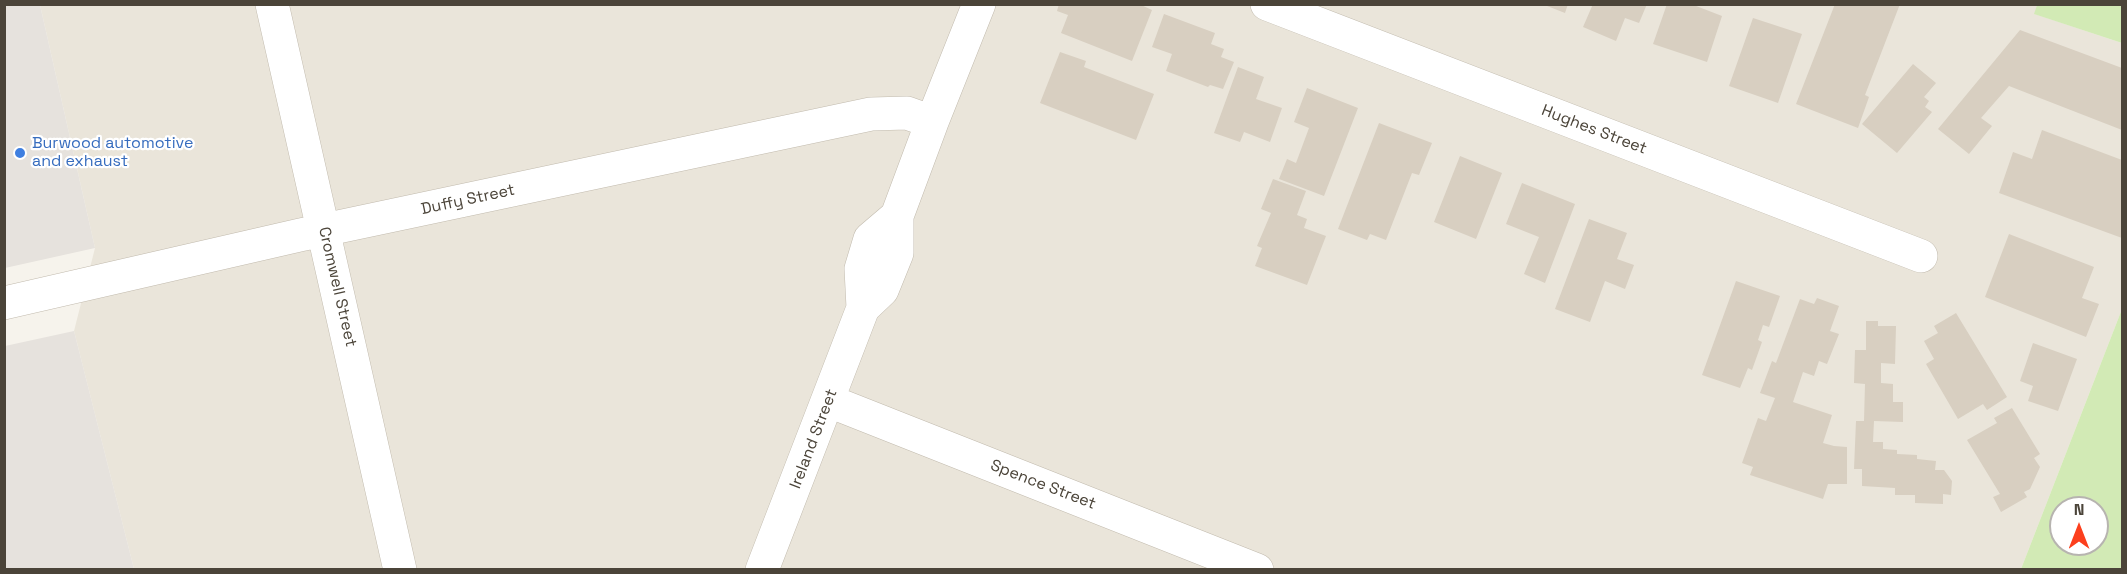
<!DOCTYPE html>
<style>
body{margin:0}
#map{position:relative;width:2127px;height:574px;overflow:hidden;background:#f6f3ec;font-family:"Space Grotesk",sans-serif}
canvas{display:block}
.frame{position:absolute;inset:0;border:6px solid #4b4439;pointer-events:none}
.north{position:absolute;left:2049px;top:496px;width:60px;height:60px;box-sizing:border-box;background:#fff;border:2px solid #b7b4b0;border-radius:50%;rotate:0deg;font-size:16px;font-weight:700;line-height:24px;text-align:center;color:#4b4439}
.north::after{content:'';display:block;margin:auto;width:21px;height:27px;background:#fc3f1d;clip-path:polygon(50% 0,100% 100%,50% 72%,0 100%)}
</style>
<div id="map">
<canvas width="2127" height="574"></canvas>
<div class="frame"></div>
<div class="north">N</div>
</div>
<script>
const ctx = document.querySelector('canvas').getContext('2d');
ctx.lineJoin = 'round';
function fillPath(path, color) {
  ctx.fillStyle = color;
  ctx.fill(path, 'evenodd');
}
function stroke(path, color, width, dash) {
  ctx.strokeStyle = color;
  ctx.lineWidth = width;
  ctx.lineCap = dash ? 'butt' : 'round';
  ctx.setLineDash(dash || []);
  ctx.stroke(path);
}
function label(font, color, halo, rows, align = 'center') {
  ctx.font = font + ' "Space Grotesk",sans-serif';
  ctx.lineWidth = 4.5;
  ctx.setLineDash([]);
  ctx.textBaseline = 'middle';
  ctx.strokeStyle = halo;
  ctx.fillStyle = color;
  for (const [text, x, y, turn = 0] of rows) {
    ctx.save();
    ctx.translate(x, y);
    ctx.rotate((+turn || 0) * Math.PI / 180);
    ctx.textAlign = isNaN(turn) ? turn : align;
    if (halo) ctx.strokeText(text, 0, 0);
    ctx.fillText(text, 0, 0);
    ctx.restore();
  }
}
const residential = new Path2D(`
 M40 5H2037L2035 14 2122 43V309L2021 569H134L74 331 95 248Z`);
const industrial = new Path2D(`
 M4 5H40L95 248 5 268Z
 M74 331 134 569H5V346Z`);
const green = new Path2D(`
 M2037 5H2122V43L2034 14Z
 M2122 309V569H2021ZM2061 508H2097V544H2061Z`);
const building = new Path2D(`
 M1059 4H1139L1152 10 1132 61 1061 33 1068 15 1057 11Z
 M1542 4H1568L1565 13Z
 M1593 4H1647L1639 23 1625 18 1616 41 1583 27Z
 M1667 4H1691L1722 16 1707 62 1653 44Z
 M1835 4H1900L1865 95 1869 97 1858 128 1796 104Z
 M1164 14 1215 33 1211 44 1224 49 1221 57 1234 62 1223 89 1210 85 1208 87 1166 71 1172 54 1152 47Z
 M1753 18 1802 34 1778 103 1729 86Z
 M2020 30 2122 68V130L2009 86 1981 118 1992 126 1969 154 1938 129Z
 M1060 52 1086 61 1084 67 1154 94 1136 140 1040 103Z
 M1913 64 1936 83 1924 97 1929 101 1925 107 1932 112 1897 153 1862 124Z
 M1238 67 1264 77 1256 99 1282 108 1270 142 1244 132 1240 142 1214 133Z
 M1307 88 1358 108 1324 196 1279 179 1287 159 1296 163 1309 128 1294 122Z
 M1379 123 1432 143 1419 175 1412 173 1386 240 1370 234 1367 240 1338 229Z
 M2042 130 2122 160V238L1999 193 2013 152 2032 159Z
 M1460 156 1502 173 1476 239 1434 222Z
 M1273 179 1306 191 1297 215 1307 219 1304 228 1326 236 1307 285 1255 266 1262 248 1257 246 1271 213 1261 209Z
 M1522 183 1575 204 1545 283 1524 274 1539 237 1506 224Z
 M1589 219 1627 233 1617 259 1634 265 1625 289 1605 281 1590 322 1555 309Z
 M2009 234 2094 267 2082 298 2099 304 2086 337 1985 297Z
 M1736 281 1780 296 1769 327 1763 325 1758 340 1762 342 1752 370 1748 368 1740 388 1702 375Z
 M1817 298 1839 306 1830 331 1839 334 1827 364 1819 361 1814 376 1803 372 1793 402 1832 415 1823 443 1834 446 1847 447V484H1828L1823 499 1750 475 1753 467 1742 463 1758 418 1766 421 1775 398 1760 393 1772 361 1776 363 1800 299 1814 304Z
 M1956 313 2007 397 1987 410 1983 404 1958 419 1926 364 1934 359 1924 341 1938 333 1934 326Z
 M1866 321H1878V326H1896L1895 364 1881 363V383L1893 384V402H1903V422L1874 421 1873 442H1883V449L1897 450V454L1917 455V459L1936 461 1935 470H1944L1952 481 1951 495 1943 494V504L1915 503V495H1895V488L1862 486V469H1854L1856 421H1864L1865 384 1854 383 1855 350H1866Z
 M2033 343 2077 359 2058 411 2028 401 2033 386 2020 381Z
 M2012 408 2040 454 2034 458 2040 467 2030 489 2024 492 2027 497 2001 512 1993 497 2000 494 1967 440 1997 423 1994 418Z`);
const street = new Path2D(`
 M272 4 400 570
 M1267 4 1921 256
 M4 303 300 235 871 114 907 113 932 122
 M863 308 882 290 897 253V216L932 122 979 4
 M829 401 1257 570
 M762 570 863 308 861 269 870 239 897 216`);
const markers = [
 [20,153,6,"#3f7fe0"]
];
const streetNames = [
 ["Hughes Street",1594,130,21],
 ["Duffy Street",468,200,-12],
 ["Cromwell Street",337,287,77],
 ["Ireland Street",814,439,-69],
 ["Spence Street",1043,485,21]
];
const shopNames = [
 ["Burwood automotive",32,144],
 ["and exhaust",32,162]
];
fillPath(residential, '#eae5da');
fillPath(industrial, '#e6e2dd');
fillPath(green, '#d2eab5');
fillPath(building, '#d8cfc1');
stroke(street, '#c2bbae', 34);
stroke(street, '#fff', 33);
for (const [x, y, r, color] of markers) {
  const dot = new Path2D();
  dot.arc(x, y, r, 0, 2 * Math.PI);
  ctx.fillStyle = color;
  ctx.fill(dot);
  stroke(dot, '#fff', 2);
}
label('16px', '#4b4439', '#fff', streetNames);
label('16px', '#366cbe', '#fff', shopNames, 'left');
</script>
